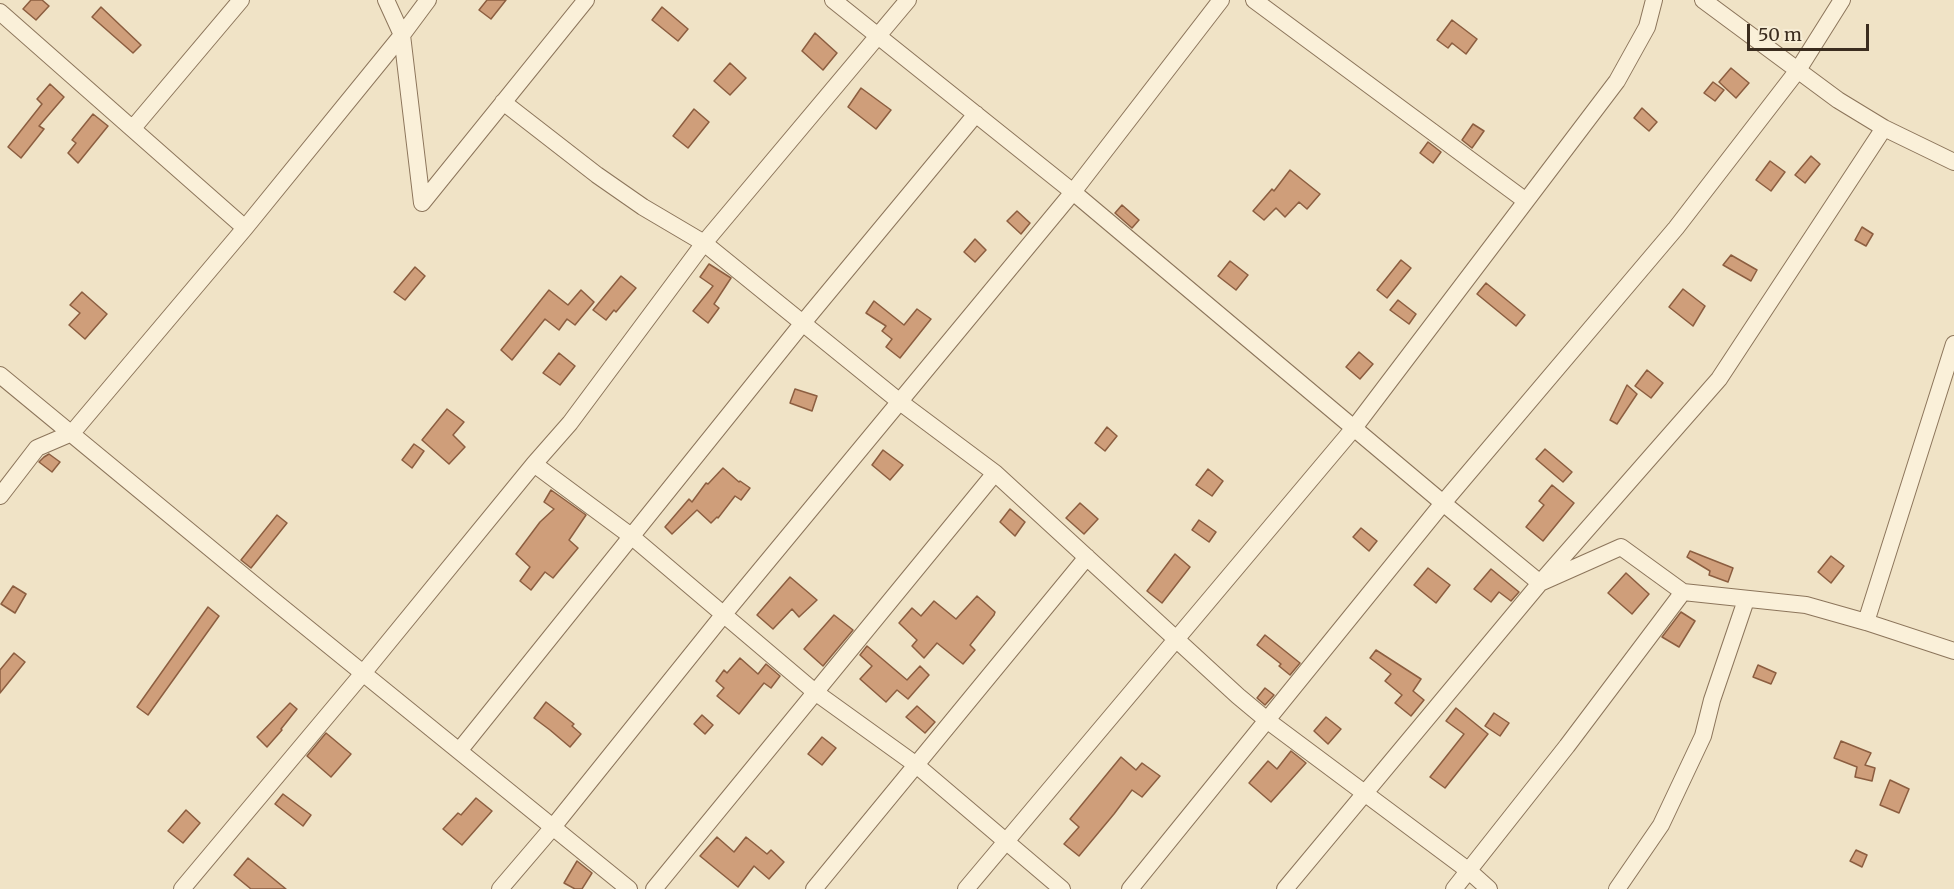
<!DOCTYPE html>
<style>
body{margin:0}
#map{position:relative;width:1954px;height:889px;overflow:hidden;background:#f0e3c6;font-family:Merriweather,serif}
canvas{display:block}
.scale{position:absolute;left:1747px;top:24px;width:122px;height:27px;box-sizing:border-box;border:3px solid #3b2d1f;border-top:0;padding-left:8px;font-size:18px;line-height:21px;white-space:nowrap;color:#3b2d1f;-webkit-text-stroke:4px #f7edd5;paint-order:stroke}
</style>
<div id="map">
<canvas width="1954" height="889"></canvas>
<div class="scale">50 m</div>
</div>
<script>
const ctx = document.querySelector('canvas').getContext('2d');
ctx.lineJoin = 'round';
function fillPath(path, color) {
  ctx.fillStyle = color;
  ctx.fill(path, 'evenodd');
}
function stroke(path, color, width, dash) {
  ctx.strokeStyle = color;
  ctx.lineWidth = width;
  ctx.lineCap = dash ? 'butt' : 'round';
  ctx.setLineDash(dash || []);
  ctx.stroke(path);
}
const building = new Path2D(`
 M31 0H42L49 6 36 20 23 9Z
 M487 0H506L491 19 479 10Z
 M101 7 141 45 133 53 92 17Z
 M662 7 688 29 678 41 652 20Z
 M1452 20 1477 39 1466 54 1452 43 1448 48 1437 40Z
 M815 33 837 53 823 70 802 51Z
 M730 63 746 78 730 95 714 81Z
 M1731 68 1749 83 1736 98 1719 82Z
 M1713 82 1724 90 1715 101 1704 93Z
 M50 84 64 97 39 126 44 129 21 158 8 147 42 104 37 99Z
 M861 88 891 110 876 129 848 107Z
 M1642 108 1657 122 1649 131 1634 118Z
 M694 109 709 122 688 148 673 136Z
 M93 114 108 126 78 163 68 153 76 143 72 140Z
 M1473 124 1484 131 1472 148 1462 140Z
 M1428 142 1441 152 1433 163 1420 153Z
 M1811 156 1820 164 1805 183 1795 175Z
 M1770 161 1785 172 1771 191 1756 180Z
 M1290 170 1320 194 1307 209 1299 202 1285 217 1276 208 1264 220 1253 211 1272 189 1274 191Z
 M1122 205 1139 220 1132 228 1115 213Z
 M1017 211 1030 223 1021 234 1007 221Z
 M1862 227 1873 234 1866 246 1855 240Z
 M975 239 986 250 975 262 964 252Z
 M1731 255 1757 270 1751 281 1723 265Z
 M1401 260 1411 268 1387 298 1377 290Z
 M1230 261 1248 275 1236 290 1218 276Z
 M709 264 731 278 714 304 719 308 708 323 693 311 713 286 700 277Z
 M415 267 425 276 405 300 394 292Z
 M621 276 636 288 616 312 614 310 606 320 593 310Z
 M1486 283 1525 315 1516 326 1477 294Z
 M1683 289 1705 306 1693 326 1669 307Z
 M549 290 568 305 581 290 594 302 575 325 567 319 559 330 545 319 512 360 501 350Z
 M82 292 107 314 85 339 69 325 80 313 70 305Z
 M1398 300 1416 314 1409 324 1390 310Z
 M874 301 904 325 917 309 931 319 900 358 886 347 892 339 882 331 886 326 866 313Z
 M1359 352 1373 364 1360 379 1346 367Z
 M559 353 575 366 560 385 543 373Z
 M1647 370 1663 383 1651 398 1635 386Z
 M1627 385 1637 394 1617 424 1610 420Z
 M795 389 817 396 812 411 790 403Z
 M447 409 464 422 453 435 465 447 449 464 422 440Z
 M1107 427 1117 436 1105 451 1095 443Z
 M414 444 424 451 412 468 402 460Z
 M1545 449 1572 472 1563 482 1536 459Z
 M883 450 903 465 890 480 872 465Z
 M49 454 60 462 52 472 39 462 44 457Z
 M723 468 739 482 740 481 750 488 741 500 735 496 718 518 717 517 711 523 697 510 672 534 665 527 689 499 692 502 706 483 708 484Z
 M1208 469 1223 481 1212 496 1196 485Z
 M1552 485 1574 503 1543 541 1526 527 1544 505 1539 501Z
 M551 490 586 515 569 540 578 548 553 578 545 572 531 590 520 581 530 567 516 554 540 522 554 509 544 502Z
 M1080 503 1098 519 1084 534 1066 518Z
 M1010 509 1025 522 1015 536 1000 522Z
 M277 515 287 523 251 568 241 560Z
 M1199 520 1216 532 1209 542 1192 530Z
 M1361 528 1377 541 1369 551 1353 537Z
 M1690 551 1733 568 1728 582 1709 575 1710 571 1687 557Z
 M1175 554 1190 567 1162 603 1147 591Z
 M1831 556 1844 566 1831 583 1818 572Z
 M1428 568 1450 585 1436 603 1414 585Z
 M1491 569 1519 592 1511 601 1499 592 1491 602 1474 589Z
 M1626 573 1649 594 1632 614 1608 593Z
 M790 577 817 600 799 617 792 609 773 629 757 615Z
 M13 586 26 594 15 613 1 604Z
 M977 596 995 612 994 615 970 645 975 650 963 664 937 643 924 658 912 646 917 640 899 623 912 608 921 616 934 601 956 619Z
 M208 607 219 616 148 715 137 707Z
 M1681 612 1695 621 1679 647 1662 637Z
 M834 615 853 630 823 666 804 649Z
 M1265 635 1300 663 1290 675 1279 666 1281 664 1257 645Z
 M867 646 907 680 920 666 929 675 908 699 897 690 886 702 860 679 872 666 860 655Z
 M1376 650 1421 679 1413 691 1424 700 1411 716 1395 703 1402 695 1385 681 1391 674 1370 658Z
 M14 653 25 662 0 693V670Z
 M740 658 758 674 766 664 780 676 771 688 764 683 739 714 717 696 724 688 716 681 724 670 727 673Z
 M1758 665 1776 673 1771 684 1753 677Z
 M1265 688 1274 695 1265 705 1257 698Z
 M546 702 574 724 572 726 581 734 570 747 550 730 534 718Z
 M290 703 297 709 281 729 282 730 267 747 257 737Z
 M917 706 935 722 925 733 906 717Z
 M1456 708 1488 734 1445 788 1430 777 1464 734 1446 721Z
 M1494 713 1509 723 1500 736 1485 726Z
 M702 715 713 725 705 734 694 724Z
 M1326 717 1341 729 1328 744 1314 731Z
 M326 733 351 754 331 777 307 756Z
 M822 737 836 748 822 765 808 754Z
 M1841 741 1871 753 1865 765 1875 768 1872 781 1855 777 1857 767 1834 758Z
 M1291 751 1306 763 1271 802 1249 783 1268 761 1277 769Z
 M1121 757 1136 770 1142 763 1160 776 1142 797 1132 790 1114 814 1079 856 1064 844 1079 827 1070 819Z
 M1890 780 1909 789 1899 813 1880 805Z
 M283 794 311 815 303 826 275 804Z
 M476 798 492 811 462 845 443 829 458 813 461 815Z
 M186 810 200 823 183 843 168 831Z
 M717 837 734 852 746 837 767 854 771 850 784 862 769 879 754 866 738 887 700 856Z
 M1856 850 1867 855 1862 867 1850 861Z
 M248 858 286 889H251L234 875Z
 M577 861 592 873 582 889H575L564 883Z`);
const minor = new Path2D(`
 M386 0 402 35 422 203
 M833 0 1073 192 1443 503 1540 583 1621 547 1683 592 1806 605 1866 622 1954 651
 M1254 0 1526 201
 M1703 0 1838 100 1884 128 1954 162
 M0 12 245 228
 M503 102 597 175 643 207 704 243 900 402 995 473 1238 696 1268 721 1469 871 1489 889
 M133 128 241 0
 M422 203 586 0
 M0 375 268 596 629 889
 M534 464 631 536 815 692 915 764 1062 889
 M0 496 37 448 72 433 245 228 402 35 428 0
 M1866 622 1954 344
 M459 751 802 324 976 114
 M182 889 364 672 534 464 570 423 704 243 908 0
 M500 889 553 827 724 614 1073 192 1221 0
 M654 889 995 473
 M814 889 1087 557
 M966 889 1354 428 1617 81 1647 27 1654 0
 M1130 889 1443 503 1676 228 1798 70 1842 0
 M1285 889 1540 583 1719 379 1884 128
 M1454 889 1567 746 1683 592
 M1617 889 1661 825 1703 736 1712 700 1746 600`);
fillPath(building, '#cf9e7a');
stroke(building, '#8c5e40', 1.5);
stroke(minor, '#8c755b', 18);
stroke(minor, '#faf0d9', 16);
</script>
